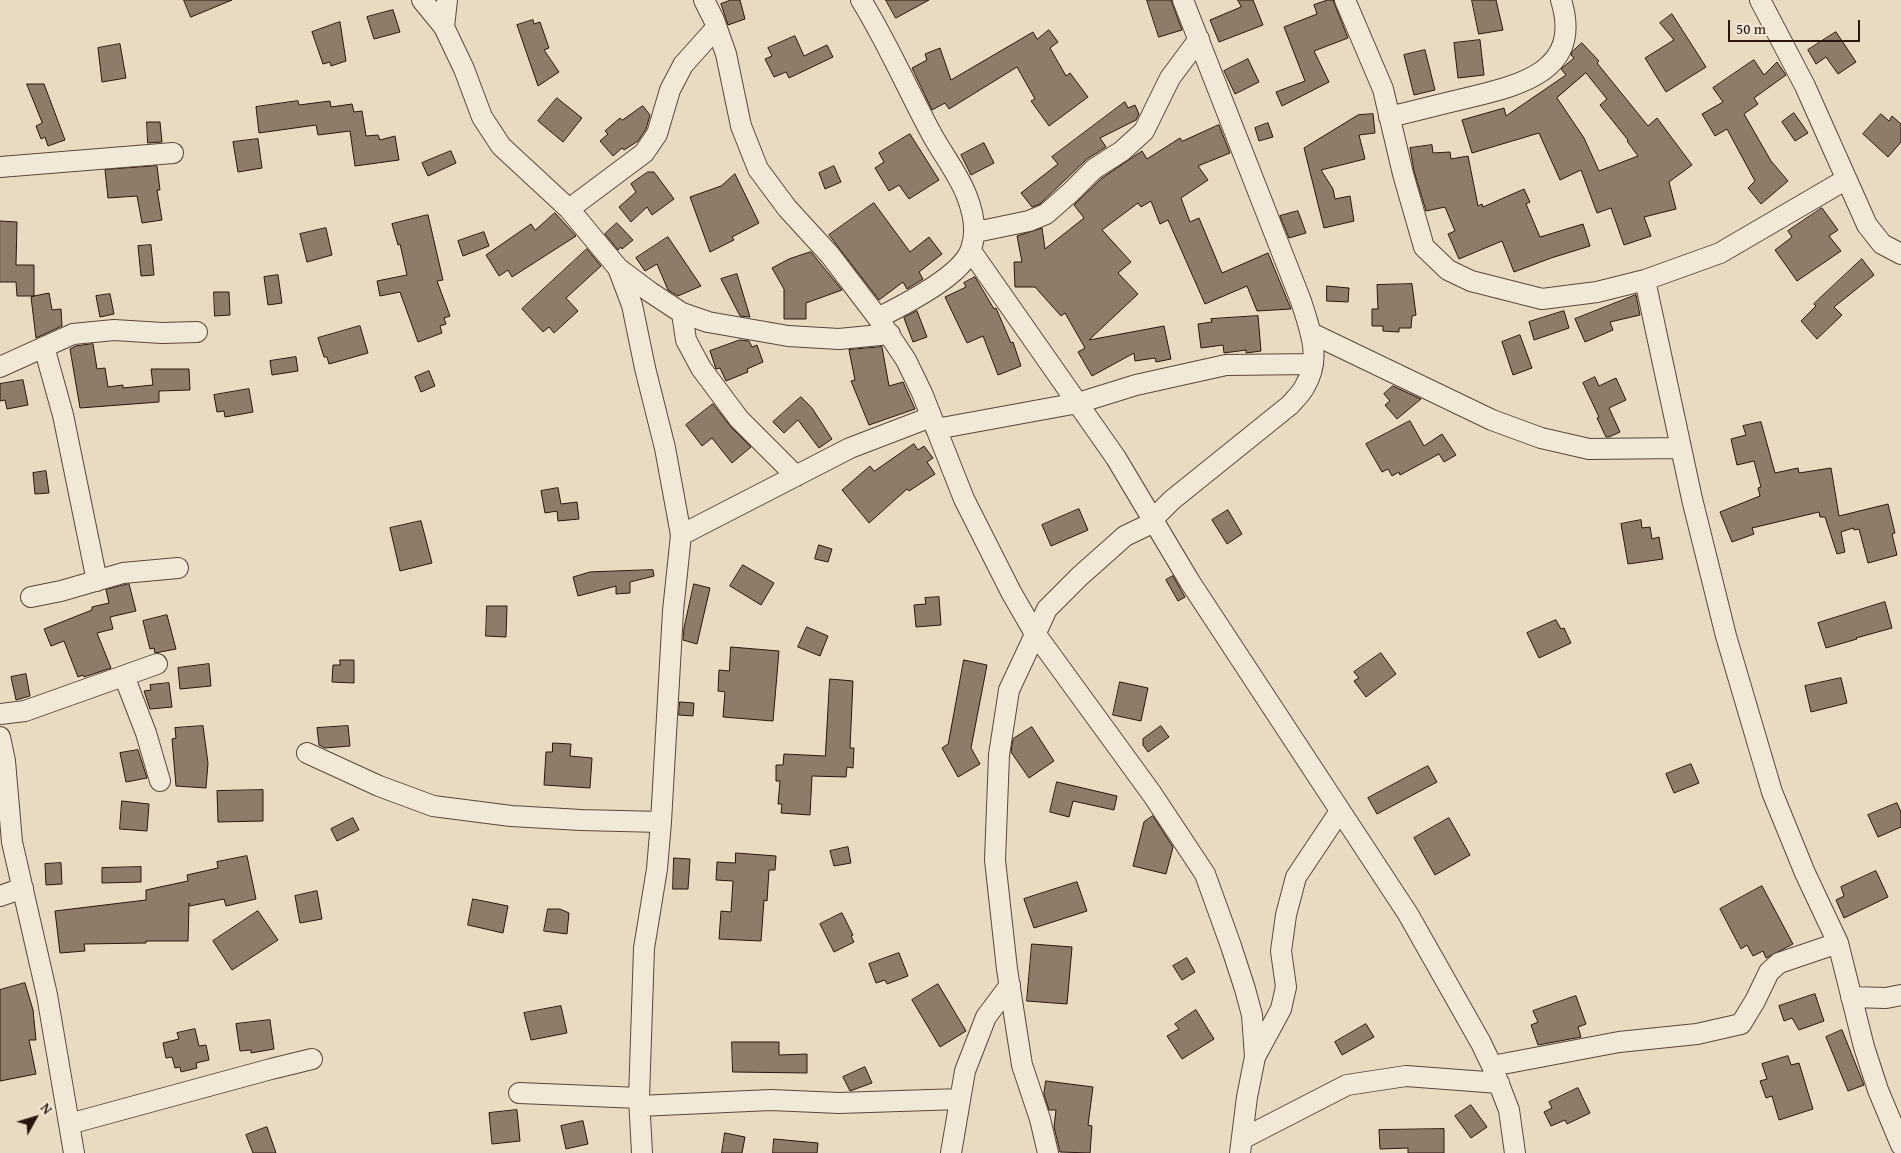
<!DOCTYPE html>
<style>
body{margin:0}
#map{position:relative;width:1901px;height:1153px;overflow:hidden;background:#e9dbc2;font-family:"Gentium Book Plus",serif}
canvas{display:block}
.north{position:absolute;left:10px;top:1093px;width:50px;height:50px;-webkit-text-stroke:4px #f1e8d7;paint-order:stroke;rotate:51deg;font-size:14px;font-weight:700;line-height:20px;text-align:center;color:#2b160d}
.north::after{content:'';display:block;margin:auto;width:18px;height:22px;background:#2b160d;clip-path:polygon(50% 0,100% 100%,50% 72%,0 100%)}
.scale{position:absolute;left:1728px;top:20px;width:132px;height:22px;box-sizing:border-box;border:2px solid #2b160d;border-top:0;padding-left:6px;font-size:15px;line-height:18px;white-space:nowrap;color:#2b160d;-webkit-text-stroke:4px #f1e8d7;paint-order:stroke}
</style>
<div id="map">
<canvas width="1901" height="1153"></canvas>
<div class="north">N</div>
<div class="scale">50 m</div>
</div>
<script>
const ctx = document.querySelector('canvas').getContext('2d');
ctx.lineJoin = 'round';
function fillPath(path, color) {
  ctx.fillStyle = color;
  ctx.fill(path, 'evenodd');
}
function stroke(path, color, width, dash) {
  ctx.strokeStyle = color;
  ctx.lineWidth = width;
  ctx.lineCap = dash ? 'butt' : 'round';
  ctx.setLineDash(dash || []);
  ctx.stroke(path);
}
const building = new Path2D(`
 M184 0H232L191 17Z
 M731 0H740L745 19 728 25 721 4Z
 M886 0H929L896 18Z
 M1147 0H1171L1182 30 1159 37Z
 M1238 0H1253L1263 25 1219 42 1210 20 1241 7Z
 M1328 0H1333L1348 38 1314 51 1329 82 1282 106 1276 92 1305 81 1284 27 1317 14 1314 5Z
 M1472 0H1496L1503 30 1479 34Z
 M393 10 400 32 374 39 367 17Z
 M1672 14 1706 67 1666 92 1645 58 1674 40 1660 23Z
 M533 20 534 24 540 22 549 48 544 50 559 72 538 86 517 25Z
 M340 22 346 61 331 66 330 62 323 64 312 32Z
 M1049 30 1058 42 1050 48 1066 76 1070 73 1088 97 1049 126 1031 101 1035 99 1017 67 949 109 945 103 932 110 912 68 927 60 925 54 940 48 951 80 1033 32 1037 39Z
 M1836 32 1856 62 1838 74 1826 57 1816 64 1808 50Z
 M795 36 804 56 827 45 833 57 789 78 786 72 774 77 765 59 772 56 768 48Z
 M1480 40 1484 75 1458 78 1454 43Z
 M1582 43 1599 61 1597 63 1648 126 1657 118 1692 165 1669 182 1676 209 1644 217 1651 236 1624 245 1611 208 1597 213 1581 170 1560 180 1539 133 1472 153 1462 120 1504 108 1506 116 1566 75 1561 69 1574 58 1571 55 1572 52ZM1586 73 1607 99 1600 105 1628 140 1627 141 1638 156 1599 171 1584 138 1557 98Z
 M120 44 126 78 102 82 98 48Z
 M1425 50 1435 90 1414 95 1404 55Z
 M1248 59 1259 82 1235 94 1224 71Z
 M1754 60 1764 75 1777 62 1786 75 1754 98 1758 104 1744 114 1771 161 1788 181 1761 204 1748 188 1755 181 1727 129 1715 136 1702 114 1723 102 1713 88Z
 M27 84H44L65 140 48 146 45 137 41 139 36 126 42 123Z
 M557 98 582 118 563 142 538 121Z
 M298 101 299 105 330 101 331 107 352 104 354 112 362 111 366 136 378 135 380 140 395 136 399 160 355 166 350 131 318 135 316 125 259 133 256 107Z
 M1125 102 1128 108 1135 105 1139 114 1136 120 1100 138 1106 147 1087 159 1040 204 1032 207 1021 193 1058 164 1052 157Z
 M643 106 650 115 646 129 638 141 624 150 622 148 613 156 600 141 608 134 605 131 620 118 622 120Z
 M1794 113 1808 133 1795 141 1782 122Z
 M1373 114 1375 133 1359 135 1365 159 1321 170 1333 189 1335 199 1350 196 1354 221 1324 228 1304 148 1358 115Z
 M1881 114 1889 121 1892 116 1901 124V142L1888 157 1863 134Z
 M147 122H160L162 142 148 143Z
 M1268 123 1273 137 1259 141 1255 128Z
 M1219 125 1230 153 1198 166 1208 180 1181 198 1190 222 1199 218 1222 273 1268 253 1291 309 1257 311 1247 286 1205 304 1168 220 1160 224 1151 201 1141 207 1138 203 1102 230 1131 262 1118 273 1138 294 1089 340 1164 326 1171 359 1156 362 1155 358 1135 361 1134 353 1092 376 1078 352 1085 348 1065 313 1061 316 1035 287H1015L1014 262H1022L1017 236 1042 228 1045 249 1084 218 1074 205 1102 178 1142 151 1147 159 1180 138 1182 141Z
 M910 134 939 180 909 199 899 185 889 191 875 168 884 162 879 153Z
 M258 139 262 168 238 172 233 142Z
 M984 143 994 163 971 175 961 155Z
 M1432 145 1433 153 1450 152 1451 159 1468 156 1478 206 1482 204 1483 207 1524 189 1530 202 1526 204 1540 237 1583 224 1590 246 1551 258 1514 272 1502 241 1459 259 1448 234 1455 231 1445 207 1426 211 1414 171 1410 148Z
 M451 151 456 163 428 176 422 163Z
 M157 166 160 190H157L162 220 142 223 137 196 108 198 105 170Z
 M834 166 841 182 825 189 819 173Z
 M648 172H654L674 199 652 215 647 207 631 222 619 207 636 192 631 184Z
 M735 174 759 223 732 237 734 240 710 252 690 197 721 186Z
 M874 203 910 252 929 237 942 254 919 272 923 279 907 289 903 282 879 300 829 235Z
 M1822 208 1838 230 1829 236 1841 251 1797 281 1775 250 1792 237 1788 231Z
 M1298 211 1306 233 1289 238 1280 216Z
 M555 213 576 236 512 277 508 270 499 276 486 255 531 224 535 230Z
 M428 215 443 280 437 281 450 316 444 318 446 324 440 326 442 333 418 342 400 292 380 296 377 281 407 275 400 244 398 245 392 224Z
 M0 221 17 222 16 265H34V296L49 293 52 310 61 309 62 326 36 338 31 297 34 296H17L16 282H0Z
 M617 223 633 240 622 249 621 247 618 250 605 234Z
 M326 228 332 255 307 262 300 234Z
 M484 232 489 246 463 256 458 241Z
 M668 237 701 286 678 296 668 290 657 264 645 271 636 258Z
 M151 245 154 275 141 276 138 246Z
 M587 249 601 266 566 298 578 311 554 333 549 327 543 332 522 309Z
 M811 252 842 290 806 303V319H784V289L772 268 789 259Z
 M1862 259 1874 275 1834 307 1842 315 1817 339 1801 321 1816 306 1814 304Z
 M737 274 750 317 740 316 721 279Z
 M278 275 282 303 268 305 264 277Z
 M975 277 994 309 996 308 1011 343 1013 342 1021 366 998 375 983 336 967 343 945 297 966 287 964 283Z
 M1412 284 1416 315 1412 316 1411 328H1399V332L1383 331V326H1372V309H1378L1377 285Z
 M1327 286 1349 288 1348 302 1327 301Z
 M214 292H229L230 315 215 316Z
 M110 294 114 314 100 317 96 296Z
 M1636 295 1640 315 1610 322 1613 330 1585 342 1575 319Z
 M917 311 927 337 913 342 904 318Z
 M1564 311 1569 328 1534 340 1529 322Z
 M1258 316 1261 351 1246 353V350L1224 353 1223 345 1201 348 1198 324 1212 322 1211 319Z
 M360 326 368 353 329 364 327 357H324L318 338Z
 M1520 335 1532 368 1513 375 1502 342Z
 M740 340 749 341 752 347 757 345 763 362 747 369 748 372 726 381 720 368 716 369 710 351Z
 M93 344 97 369 105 368 108 387 123 385V388L153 385 151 369H189L190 390 159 391V402L80 408 70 349 76 346Z
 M882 347 889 386 903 382 915 409 869 425 851 381 855 380 849 350Z
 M296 357 298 371 272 375 270 361Z
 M429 371 435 386 421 392 415 377Z
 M1595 377 1599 386 1616 378 1626 400 1609 408 1620 432 1609 437H1606L1597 418 1599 417 1583 383Z
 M23 380 28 405 7 409 5 400 0 401V384Z
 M1393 386 1421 399 1397 419 1385 405 1390 401 1384 394Z
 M249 389 253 412 225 417 224 411 217 412 214 395Z
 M801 397 812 408 832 439 819 448 798 420 784 433 773 422Z
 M713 404 731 427 751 447 732 463 712 438 702 446 686 425Z
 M1410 421 1424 446 1442 434 1456 455 1444 462 1439 454 1400 475 1399 472 1392 476 1388 469 1382 472 1366 444Z
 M1761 422 1775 473 1798 468 1799 473 1831 468 1839 516 1888 504 1895 533 1892 534 1897 555 1868 563 1859 529 1854 530 1853 528 1841 532 1845 552 1837 554 1825 517H1820L1819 512 1752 528 1754 534 1732 542 1720 512 1760 496 1758 488 1761 487 1754 461 1737 465 1731 439 1746 435 1743 426Z
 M914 444 918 450 924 446 933 458 927 462 935 474 909 491 907 489 869 523 842 490 870 466 874 471Z
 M46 471 49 493 35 494 33 473Z
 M558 488 561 504 577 502 579 519 558 521 557 511 545 513 541 491Z
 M1079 509 1088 530 1051 546 1042 525Z
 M1228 510 1242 534 1227 544 1212 520Z
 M1641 520 1642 528 1650 527 1652 539 1659 537 1663 559 1628 564 1621 524Z
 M421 521 432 563 400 571 390 528Z
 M819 545 832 549 828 562 815 559Z
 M743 565 774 583 761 605 730 586Z
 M653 570 654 576 630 582V593L616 594V586L578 596 573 577 590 572Z
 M1173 576 1185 597 1178 601 1166 580Z
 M129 584 136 611 110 617 113 629 97 633 111 668 84 677 83 675 78 677 64 641 51 646 44 629 92 610V607L109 603 106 590Z
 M694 584 710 588 697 644 683 640 684 628Z
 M939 597 941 625 916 627 914 605 926 604 925 598Z
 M1885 602 1892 628 1856 638 1857 639 1826 648 1818 623Z
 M487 606H507L506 637 486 636Z
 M167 615 176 649 155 653 154 648 150 649 143 621Z
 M1556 620 1561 629 1564 628 1571 643 1539 658 1527 633Z
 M807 627 828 636 820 656 798 647Z
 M731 647 779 651 773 721 723 717 725 692 718 691 719 670 729 671Z
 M1381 653 1396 674 1366 697 1354 681 1359 678 1354 672Z
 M340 660H354V683L332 682 333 665H340Z
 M964 660 987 665 971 748 980 764 958 777 942 748 948 744Z
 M209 664 211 686 180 689 178 668Z
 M26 674 30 696 16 700 11 677Z
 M1841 678 1847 703 1811 712 1805 686Z
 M830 679 853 681 850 748H854L853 768 847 767 846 777 812 776 810 815 781 813 782 804H778L780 781H776V765H783L784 754 825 756Z
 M1120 682 1148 688 1141 721 1113 715Z
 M169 683 172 707 150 709 144 691 151 690 150 685Z
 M680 702 694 703 693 716 679 715Z
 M203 726 208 763 206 788 176 786 172 739 176 738 175 728Z
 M348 726 350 746 325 748 319 745 317 728Z
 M1161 726 1169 737 1148 752 1143 745V739Z
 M1032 727 1054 761 1029 778 1011 752 1013 739Z
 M553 743 571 744 570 756 592 758 590 788 544 785 546 752H552Z
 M138 750 147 778 126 782 120 753Z
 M1691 764 1699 783 1674 793 1666 774Z
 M1428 766 1437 782 1377 814 1368 798Z
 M1057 782 1117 796 1114 810 1073 801 1069 817 1050 812Z
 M263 790V821L218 822 217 791Z
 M122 801 149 804 147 831 120 829Z
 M1897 803 1901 812V827L1878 837 1868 815Z
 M1153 816 1173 847 1166 874 1133 866 1144 822Z
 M353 818 359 830 337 841 331 829Z
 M1449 818 1470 855 1435 875 1414 838Z
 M848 847 851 863 834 866 830 851Z
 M736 853 776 856 775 870H769L767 901 764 900 761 941 719 939 721 911 731 912 733 881 716 880 717 862 735 863Z
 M247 856 256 899 226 906 224 899 190 906 189 903 188 941H146V943L84 944 85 951 60 953 55 911 146 900V890L188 881 187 875 218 868 217 862Z
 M674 858 690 859 688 889H673Z
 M61 863 62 884 46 885 45 864Z
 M141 867V882L102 883V868Z
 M1876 871 1888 897 1844 918 1836 900 1844 896 1841 887Z
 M1077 882 1087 911 1034 928 1024 899Z
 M1762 886 1793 944 1766 958 1763 951 1753 956 1747 945 1741 949 1720 909Z
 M317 891 322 919 300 923 295 896Z
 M473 899 508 906 503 933 468 925Z
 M548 909H560L569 913 567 934 544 931Z
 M258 911 278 940 232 970 213 941Z
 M842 913 853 935 851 936 854 942 834 952 820 924Z
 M1032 944 1072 947 1067 1004 1027 1001Z
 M899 953 908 976 887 984 885 980 876 983 869 964Z
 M1187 958 1195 972 1182 980 1173 966Z
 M25 983 33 1010 36 1040H29L36 1074 0 1081V990Z
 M938 984 966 1031 940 1047 912 1000Z
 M1815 994 1824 1021 1799 1030 1792 1018 1784 1021 1779 1006Z
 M1576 996 1586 1024 1578 1027 1581 1037 1538 1045 1531 1025 1538 1022 1533 1011Z
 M561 1006 567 1033 531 1040 524 1013Z
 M1196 1010 1214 1039 1182 1059 1167 1036 1179 1029 1175 1024Z
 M270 1020 274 1049 251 1053V1050L240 1051 236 1024Z
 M1366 1024 1374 1037 1342 1055 1335 1042Z
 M195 1029 199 1046 206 1045 209 1060 196 1063 197 1068 181 1072 180 1067 175 1068 172 1057 166 1058 163 1043 179 1039 177 1033Z
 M1842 1030 1864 1085 1848 1091 1826 1037Z
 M732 1042H779V1055L807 1054V1073L733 1072Z
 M1788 1056 1791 1065 1799 1063 1813 1109 1779 1120 1772 1096 1766 1098 1760 1081 1767 1079 1762 1064Z
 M865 1067 872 1083 850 1091 843 1077Z
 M1046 1081 1093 1087 1088 1125 1092 1126 1090 1153 1060 1152 1054 1127 1056 1110H1049L1044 1094Z
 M1578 1088 1590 1113 1567 1124 1565 1120 1551 1126 1544 1112 1552 1108 1549 1102Z
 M1471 1105 1487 1127 1471 1138 1455 1116Z
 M517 1110 520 1141 492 1144 489 1113Z
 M583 1121 588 1144 566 1149 561 1126Z
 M267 1127 276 1153H253L246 1135Z
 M1444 1129V1153H1408V1148L1380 1149 1379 1130Z
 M725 1133 745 1137 742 1153H722Z
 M774 1139 818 1143 817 1153H773Z`);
const minor = new Path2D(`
 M422 0 444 27 464 69 482 117 501 146 569 209 618 268 632 305 645 368 665 448 681 535 673 611 661 822 657 869 644 948 639 1098 642 1153
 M704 0 714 20 726 54 741 126 758 169 787 208 830 255 878 318 906 360 922 393 964 499 1011 592 1034 632 1152 794 1205 874 1231 946 1245 989 1252 1015 1255 1057
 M861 0C887 42 907 88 930 131 941 152 957 172 966 194 973 211 977 232 971 249 962 276 903 305 878 318
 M1345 0 1383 89 1403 174 1424 247 1448 270 1471 281 1542 299 1597 292 1645 280 1720 253 1845 180
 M1760 0 1805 86 1867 225 1882 244 1901 254
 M444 27 447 0
 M1389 117C1415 111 1441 104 1467 98 1521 85 1583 71 1561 0
 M0 167 173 153
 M569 209 644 153 657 134 670 90 683 65 716 28
 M976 232 1029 221 1046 214 1071 192 1094 169 1122 151 1144 131 1170 78 1199 39
 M971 251 1116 458 1190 582 1408 914 1481 1043 1492 1066 1509 1110 1515 1153
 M618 268 650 292 682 313 708 322 788 336 839 339 890 334
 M1645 280 1692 499 1726 636 1772 792 1805 873 1838 943 1864 1047 1878 1090 1901 1145
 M682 313 686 340 701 368 739 419 796 476
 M1311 333 1492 420 1541 438 1589 449 1681 448
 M44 347 63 415 97 581
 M0 367 73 334 114 330 162 333 197 332
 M936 429 1078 403 1136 385 1226 365 1313 364
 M1152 520 1172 500 1290 405C1295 399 1302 393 1305 386 1322 358 1310 330 1301 301L1183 0
 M681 535 850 448 931 417
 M31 597 61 591 123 573 178 568
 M124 676 146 733 160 781
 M0 714 25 711 157 664
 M0 737 5 761 12 842 47 995 74 1153
 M307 753 379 786 433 806 511 816 581 820 661 822
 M0 896 23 888
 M1851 997 1886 998 1901 995
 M1492 1066 1619 1042 1697 1034 1741 1024 1755 1001 1769 972 1779 963 1838 943
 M519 1093 639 1098
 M639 1106 771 1100 839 1103 960 1099
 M69 1124 271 1069 312 1059
 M1242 1139 1347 1085 1406 1076 1499 1083
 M951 1153 965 1071 986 1017 1010 985
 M1048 1153 1040 1119 1022 1065 1007 969 995 860 999 755 1009 690 1047 609 1080 576 1125 536 1154 522
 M1240 1153 1247 1097 1255 1057 1281 1009 1286 987 1281 951 1286 915 1296 877 1340 811`);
fillPath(building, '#8e7c6b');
stroke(building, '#2b160d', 1);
stroke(minor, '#5a473a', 22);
stroke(minor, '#f1e8d7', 20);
</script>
